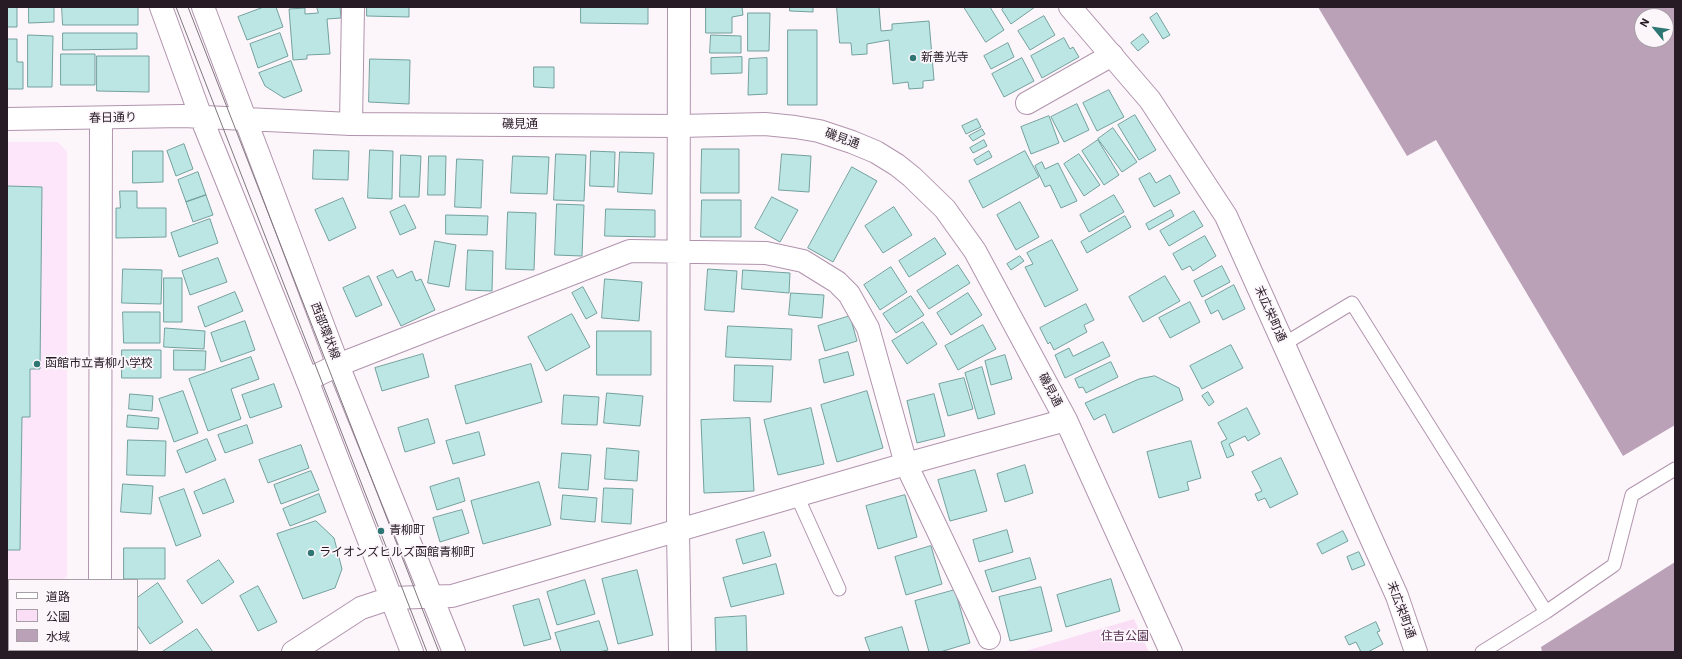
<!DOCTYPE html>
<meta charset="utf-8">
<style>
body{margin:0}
#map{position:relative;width:1682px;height:659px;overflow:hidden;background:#fcf6fb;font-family:"IBM Plex Sans","Noto Sans JP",sans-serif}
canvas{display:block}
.frame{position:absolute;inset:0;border:8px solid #271c26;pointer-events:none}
.legend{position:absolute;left:8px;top:579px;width:130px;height:72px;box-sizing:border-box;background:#fcf6fb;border:1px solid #a79fa6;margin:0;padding:5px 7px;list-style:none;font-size:12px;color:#271c26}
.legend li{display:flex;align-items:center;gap:8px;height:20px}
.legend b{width:20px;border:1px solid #a79fa6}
.north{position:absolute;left:1634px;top:8px;width:40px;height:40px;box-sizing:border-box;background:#fcf6fb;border:1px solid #a79fa6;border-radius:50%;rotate:299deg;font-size:11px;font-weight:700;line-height:16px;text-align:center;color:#271c26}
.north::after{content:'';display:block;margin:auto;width:14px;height:18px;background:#2d7673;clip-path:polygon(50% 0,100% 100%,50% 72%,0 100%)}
</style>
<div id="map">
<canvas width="1682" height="659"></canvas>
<div class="frame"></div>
<ul class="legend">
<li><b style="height:5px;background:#fff"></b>道路</li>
<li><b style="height:11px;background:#fadef6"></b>公園</li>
<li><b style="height:11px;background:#bba1b7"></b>水域</li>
</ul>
<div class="north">N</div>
</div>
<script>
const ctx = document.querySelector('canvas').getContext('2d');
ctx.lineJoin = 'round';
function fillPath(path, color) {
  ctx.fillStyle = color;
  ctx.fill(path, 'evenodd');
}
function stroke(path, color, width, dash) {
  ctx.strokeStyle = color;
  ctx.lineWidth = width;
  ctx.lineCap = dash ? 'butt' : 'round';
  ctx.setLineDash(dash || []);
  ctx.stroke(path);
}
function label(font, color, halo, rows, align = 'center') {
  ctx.font = font + ' "IBM Plex Sans","Noto Sans JP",sans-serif';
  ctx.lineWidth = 3.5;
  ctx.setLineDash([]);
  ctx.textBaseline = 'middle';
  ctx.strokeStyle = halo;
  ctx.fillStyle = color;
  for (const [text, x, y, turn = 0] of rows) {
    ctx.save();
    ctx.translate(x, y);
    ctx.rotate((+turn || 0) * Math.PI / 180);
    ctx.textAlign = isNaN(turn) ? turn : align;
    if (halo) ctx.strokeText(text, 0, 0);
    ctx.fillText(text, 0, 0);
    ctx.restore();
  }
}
const built = new Path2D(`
 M7 142H58L67 152V576L63 580H9V583H7Z`);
const green = new Path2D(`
 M1134 619 1149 652H1022Z`);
const water = new Path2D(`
 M1318 7H1675V425L1623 456 1436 140 1407 156ZM1642 16H1666V40H1642Z
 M1675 562V652H1542L1541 647Z`);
const building = new Path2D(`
 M7 7H17V27H7Z
 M29 7H54V22L29 23Z
 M62 7H138V25H63Z
 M264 7H276L283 27 247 40 238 17Z
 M317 7H340L341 18 327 19 330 54 307 55V59L293 60 289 9 305 8V14L318 13Z
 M367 7H409V17L367 16Z
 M581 7H648V24L581 23Z
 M706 7H742L743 15 732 17V33H706Z
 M790 7H813V12L790 11Z
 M837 7H879L881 31 892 30V24L929 21 934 80 923 81V88L909 89 908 82 893 84 889 40 867 44V54L852 55 851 43H840Z
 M964 7H990L1004 30 986 42Z
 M1004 7H1035L1011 24 1002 10Z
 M748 13H770L769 51H748Z
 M1157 13 1170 35 1163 39 1150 18Z
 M1044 16 1055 35 1030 50 1018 31Z
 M788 30H817V105H788Z
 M63 33H137V49L63 50Z
 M280 33 288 56 258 68 250 44Z
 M1143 34 1149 42 1138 51 1131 43Z
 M28 35 53 36 52 87H28Z
 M711 35 741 36V53H710Z
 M1064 38 1070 49 1073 47 1079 57 1042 78 1031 56Z
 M7 39H17V62H23V89H8Z
 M1008 43 1014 57 991 69 984 56Z
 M61 54H95V85H61Z
 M97 56H149V92L97 91Z
 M742 57V73L711 74V58Z
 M767 58V94L748 95 749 59Z
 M1022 58 1034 81 1004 97 992 74Z
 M370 59 410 60 409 104 369 102Z
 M291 61 302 91 284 98 265 86 259 73Z
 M534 67H554V88L534 87Z
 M1109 90 1124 117 1097 131 1083 103Z
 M1077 104 1089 130 1064 142 1051 117Z
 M1135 115 1156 150 1139 160 1118 125Z
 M1049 116 1059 143 1031 154 1021 127Z
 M977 119 981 127 966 134 962 126Z
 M1113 128 1137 162 1122 172 1098 139Z
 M982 129 985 134 973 141 969 136Z
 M984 140 987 146 973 153 970 148Z
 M1098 140 1119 175 1104 185 1082 151Z
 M184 144 193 169 176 176 167 151Z
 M702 149H739V193H701Z
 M314 150 349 151 348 180 313 179Z
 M370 150 393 151 392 199 368 198Z
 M133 151H163V182L133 183Z
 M591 151 615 152 614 187 590 186Z
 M989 151 992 157 977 165 974 160Z
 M1025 151 1039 177 983 208 969 181Z
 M620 152 654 153 652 194 618 192Z
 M556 154 586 155 584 201 554 200Z
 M782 154 811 156 809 192 779 190Z
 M1079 154 1100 185 1084 196 1064 164Z
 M401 155 421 156 419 197H400Z
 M429 156H446L445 195H428Z
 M513 156 549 157 547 194 511 193Z
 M457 159 483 160 481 208 455 207Z
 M1042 162 1045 169 1058 163 1077 201 1061 208 1050 185 1045 187 1035 166Z
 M852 167 877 181 833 262 808 248Z
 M198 172 206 195 186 202 178 180Z
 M1150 173 1156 183 1170 175 1180 193 1154 207 1139 179Z
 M7 186 42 187 40 369H30V417H22L20 550H7Z
 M120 191H137V208H166V237L116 238V208H120Z
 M206 195 213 215 193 222 186 202Z
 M1114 195 1124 212 1089 232 1080 215Z
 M772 197 798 210 780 242 755 228Z
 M343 198 356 228 329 241 315 210Z
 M702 200H741V237H701Z
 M1020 202 1039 237 1016 250 997 215Z
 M557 204 584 205 582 256 555 255Z
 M405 205 416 228 400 235 390 212Z
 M894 207 912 235 883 253 865 226Z
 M606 209 655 210V237L605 236Z
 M1171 210 1174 216 1149 230 1146 224Z
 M1194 211 1203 226 1169 246 1160 231Z
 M508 212 536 213 534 270 506 269Z
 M446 215 488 216 487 235 446 234Z
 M1125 216 1131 227 1087 253 1081 242Z
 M210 219 218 243 179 257 171 233Z
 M1205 236 1216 256 1193 271 1190 266 1182 270 1173 254Z
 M935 238 946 254 909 277 899 261Z
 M1052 240 1078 290 1045 307 1025 267 1033 264 1027 253Z
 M435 241 456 245 449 287 428 283Z
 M468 250 493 251 492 291 466 290Z
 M1020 256 1024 261 1011 270 1007 264Z
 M218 258 227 282 190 295 182 271Z
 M958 265 970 283 929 309 917 291Z
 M1222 266 1230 282 1202 297 1194 281Z
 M891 267 907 292 880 310 864 285Z
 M123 269 162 270 161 304 122 303Z
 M708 269 737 271 734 312 705 310Z
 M393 270 397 278 412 271 416 281 421 279 435 310 401 326 377 277Z
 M743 270 790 273 789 293 742 289Z
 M369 276 382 305 356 317 343 288Z
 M1165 276 1180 301 1143 322 1129 297Z
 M164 278H182V322H164Z
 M605 279 642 282 639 321 602 318Z
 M1234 285 1245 309 1223 320 1218 310 1211 314 1205 301Z
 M583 287 597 313 586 319 572 293Z
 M235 292 243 311 205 327 198 307Z
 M791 293 824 295 822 318 789 315Z
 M968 293 982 315 951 335 937 313Z
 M911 296 924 315 896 333 883 314Z
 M1190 302 1200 322 1170 338 1159 318Z
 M1086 304 1094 320 1084 325 1087 332 1054 350 1050 342 1048 344 1040 328Z
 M123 312H160V343H124Z
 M572 314 590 347 546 371 528 337Z
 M850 316 857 341 825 351 818 326Z
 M245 321 255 350 221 362 211 333Z
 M923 322 937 344 907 364 892 341Z
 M983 325 996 349 958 370 945 346Z
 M728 326 792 329 791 360 726 357Z
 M165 328 205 331 204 349 164 347Z
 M597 331H651V375H597Z
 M1103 342 1110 356 1065 378 1055 355 1069 348 1073 356Z
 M1231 345 1243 368 1202 389 1190 366Z
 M122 350H161V378H122Z
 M174 350 206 351 205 370H174Z
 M848 352 854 375 824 383 819 360Z
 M423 354 429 377 382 391 375 368Z
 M1005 355 1012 379 991 385 985 361Z
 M251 357 259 379 231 389 241 419 208 431 189 379Z
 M1111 362 1118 377 1086 393 1083 387 1079 388 1075 379Z
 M531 364 542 402 466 424 455 386Z
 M735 365 773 366 771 402 734 401Z
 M982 367 995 414 978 419 965 373Z
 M1155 376 1179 388 1183 400 1113 433 1105 414 1094 420 1085 403 1139 379Z
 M964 378 973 409 948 416 939 384Z
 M274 384 282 407 250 418 242 395Z
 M183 391 198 433 174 442 159 399Z
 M867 391 883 448 837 462 821 405Z
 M1208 392 1214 402 1209 406 1202 396Z
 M607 393 643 396 640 426 604 423Z
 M130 394 153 396 152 411 129 409Z
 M934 394 945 436 917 443 907 401Z
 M564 395 599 397 597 425 562 424Z
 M811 408 824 464 778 475 764 420Z
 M1247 408 1260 434 1248 441 1245 436 1229 444 1234 455 1227 458 1221 442 1227 439 1218 423Z
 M128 415 159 418 158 429 127 427Z
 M750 418 754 491 704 493 701 420Z
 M428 419 435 443 405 452 398 428Z
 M247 425 253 443 225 453 218 435Z
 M479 432 485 455 453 464 446 441Z
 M207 439 216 460 186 473 177 451Z
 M128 440 166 441 165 476 127 475Z
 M1191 441 1201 478 1187 482 1189 490 1159 498 1147 452Z
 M301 445 309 468 268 483 259 460Z
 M607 448 639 451 637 481 605 479Z
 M562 453 591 455 588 490 559 488Z
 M1281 458 1298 494 1270 508 1265 498 1258 501 1255 494 1262 491 1252 472Z
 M1025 465 1033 493 1005 502 997 474Z
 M975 470 987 511 950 521 938 480Z
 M311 471 319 490 281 504 274 485Z
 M459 478 465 501 437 510 430 487Z
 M225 479 234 502 203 514 194 492Z
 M539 482 551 525 483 544 471 501Z
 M123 484 153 486 151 514 121 512Z
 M604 488 633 489 631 524 602 522Z
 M184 489 201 536 176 546 159 498Z
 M319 494 326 512 290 526 283 509Z
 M563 495 597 498 595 522 561 519Z
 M905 495 917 537 878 549 866 506Z
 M462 510 469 533 440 542 433 518Z
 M316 521 334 538 342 569 335 588 303 599 277 534Z
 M1007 530 1013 552 979 562 973 540Z
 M1343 531 1348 541 1322 554 1317 544Z
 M764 532 771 556 743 564 736 540Z
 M931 546 942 584 906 595 895 557Z
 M124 548H165V579H124Z
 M1359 552 1365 565 1352 570 1347 557Z
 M1030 558 1036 579 992 592 985 571Z
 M219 560 234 582 202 604 187 581Z
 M776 564 784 594 731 607 723 578Z
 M637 570 653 635 618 644 602 579Z
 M1111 579 1120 611 1066 627 1057 595Z
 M585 580 595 614 557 625 547 592Z
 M158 583 183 622 150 644 137 625V598Z
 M258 586 277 622 258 631 240 596Z
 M1041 587 1052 631 1010 641 999 597Z
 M955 590 970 643 940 652H929L915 601Z
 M539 599 551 639 524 646 513 606Z
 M746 616 747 652H716L715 618Z
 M599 621 608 650 599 652H561L555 633Z
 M1376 622 1380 631 1377 632 1383 644 1368 652H1361L1356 642 1349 645 1345 637Z
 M902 627 909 652H870L865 638Z
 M197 629 213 652H162Z`);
const lane = new Path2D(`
 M1284 344 1352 303 1546 612
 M797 496 839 589
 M1482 652 1546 612 1614 565 1632 495 1675 469`);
const street = new Path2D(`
 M679 7 678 531 680 652
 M1027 103 1112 55
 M351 124 353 7
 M307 380 338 365 630 251 766 253 803 261 837 282 849 294 868 328 906 464 989 638
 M100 580 101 119
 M7 615H9
 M121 650 123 652`);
const secondary = new Path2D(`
 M161 7 201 117 307 380 412 652
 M203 7 338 365 454 652
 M1070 7 1150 100 1226 216 1397 596 1416 652
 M7 119 183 116 351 124 679 126 765 124 795 127 819 131 852 142 876 152 897 165 912 177 945 209 975 251 1066 420 1171 652
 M293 652 361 608 391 598 452 596 906 464 1066 420`);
const tram = new Path2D(`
 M176 7 427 652
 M188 7 439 652`);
const markers = [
 [913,58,4,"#2d7673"],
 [37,364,4,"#2d7673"],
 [381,531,4,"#2d7673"],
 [311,553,4,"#2d7673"]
];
const poiNames = [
 ["新善光寺",921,58],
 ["函館市立青柳小学校",45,364],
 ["青柳町",389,531],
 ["ライオンズヒルズ函館青柳町",319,553]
];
const streetNames = [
 ["春日通り",113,118,-1],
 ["磯見通",520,125],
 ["磯見通",842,139,20],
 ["末広栄町通",1270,314,66],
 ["西部環状線",325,331,69],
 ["磯見通",1050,390,62],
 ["末広栄町通",1401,610,70]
];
const parkNames = [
 ["住吉公園",1125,637]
];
fillPath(built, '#fde6f9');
fillPath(green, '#fadef6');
fillPath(water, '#bba1b7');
fillPath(building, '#bce6e3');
stroke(building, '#72a09d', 1);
stroke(lane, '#b194ad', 15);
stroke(street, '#b194ad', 24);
stroke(secondary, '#b194ad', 24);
stroke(lane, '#fff', 13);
stroke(street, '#fff', 22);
stroke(secondary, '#fff', 22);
stroke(tram, '#7f777e', 1);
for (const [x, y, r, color] of markers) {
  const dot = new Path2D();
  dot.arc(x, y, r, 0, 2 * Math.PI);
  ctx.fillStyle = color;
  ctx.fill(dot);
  stroke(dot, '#fcf6fb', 1.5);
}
label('12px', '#271c26', '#fcf6fb', poiNames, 'left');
label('12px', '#271c26', '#fcf6fb', streetNames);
label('12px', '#532e4f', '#fcf6fb', parkNames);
</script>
